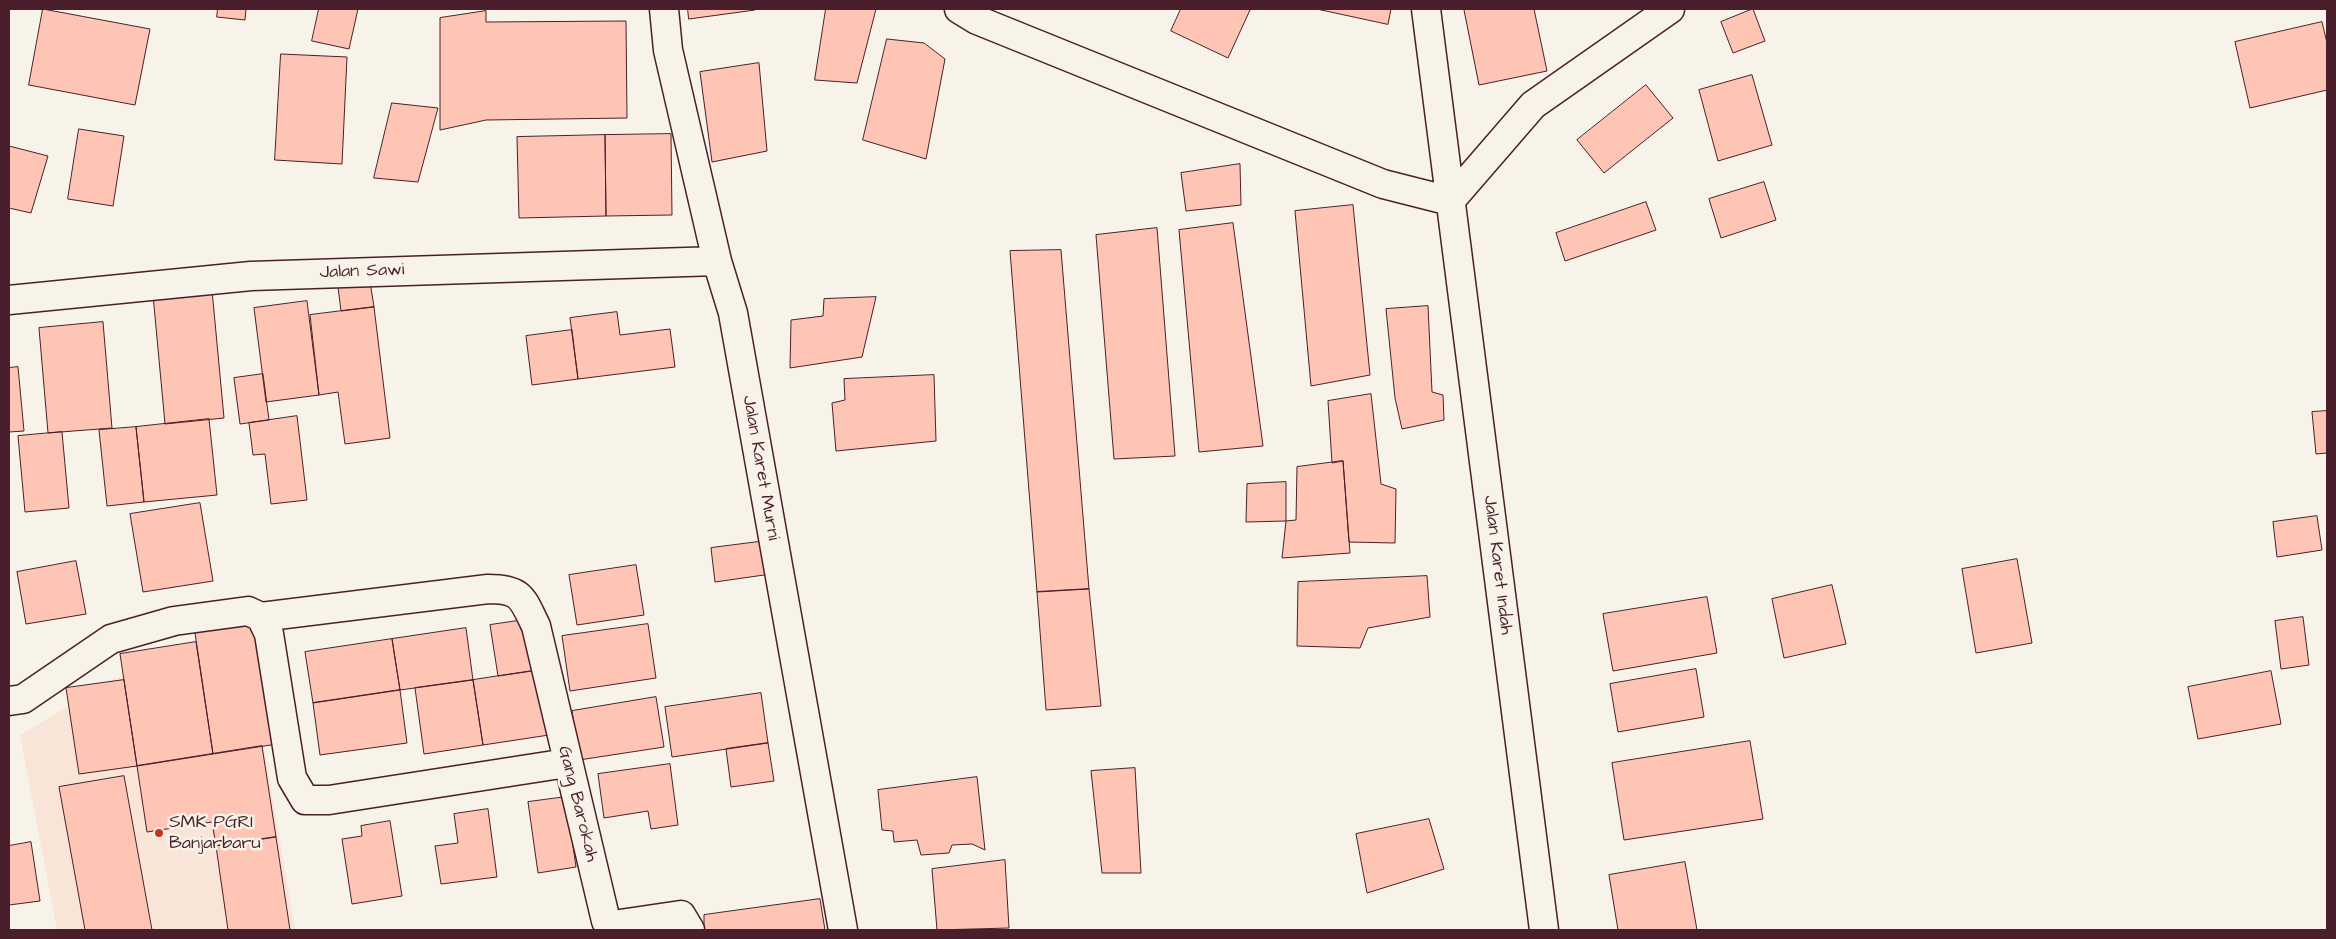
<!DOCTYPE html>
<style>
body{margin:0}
#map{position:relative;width:2336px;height:939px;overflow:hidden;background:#f7f3e8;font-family:"Architects Daughter",sans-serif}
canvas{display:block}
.frame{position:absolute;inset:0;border:10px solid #4a1f2b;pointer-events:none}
</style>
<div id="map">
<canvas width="2336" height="939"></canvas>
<div class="frame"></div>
</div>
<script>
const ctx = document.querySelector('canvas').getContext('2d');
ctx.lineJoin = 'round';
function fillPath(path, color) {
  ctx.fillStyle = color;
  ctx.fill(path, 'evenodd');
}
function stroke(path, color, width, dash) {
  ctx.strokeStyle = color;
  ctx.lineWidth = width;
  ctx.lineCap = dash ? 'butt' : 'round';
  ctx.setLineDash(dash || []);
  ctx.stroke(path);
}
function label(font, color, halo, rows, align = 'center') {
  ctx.font = font + ' "Architects Daughter",sans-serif';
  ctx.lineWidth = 5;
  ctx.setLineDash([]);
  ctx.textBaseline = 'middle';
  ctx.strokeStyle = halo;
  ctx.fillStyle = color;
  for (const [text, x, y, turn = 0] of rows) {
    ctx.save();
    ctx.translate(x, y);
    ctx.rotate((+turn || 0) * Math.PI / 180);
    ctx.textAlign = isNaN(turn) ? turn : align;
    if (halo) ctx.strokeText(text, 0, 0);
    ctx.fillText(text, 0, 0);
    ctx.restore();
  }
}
const built = new Path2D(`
 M247 647 295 930H57L20 735 115 678Z`);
const building = new Path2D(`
 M43 9 150 29 135 105 29 85Z
 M218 9H246L245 20 217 17Z
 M319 9H358L349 49 312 41Z
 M688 9H755V10L689 19Z
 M826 9H876L857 83 815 80Z
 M1181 9H1248L1250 10 1228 58 1171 31Z
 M1317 9H1391L1388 24Z
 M1469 9H1534L1547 71 1479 85 1464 10Z
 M1753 9 1765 41 1733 53 1721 22Z
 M486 11V22L626 21 627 118 486 120 440 130V18Z
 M2322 22 2327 43V90L2250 108 2235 42Z
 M887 39 924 43 945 59 926 159 863 140Z
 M281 54 347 57 342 164 275 160Z
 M759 63 767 151 712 162 700 72Z
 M1752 75 1772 145 1718 161 1699 90Z
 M1646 85 1673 118 1604 173 1577 140Z
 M392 103 438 108 418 182 374 178Z
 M79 129 124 136 113 206 68 199Z
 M671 134 672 215 606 216 605 135Z
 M605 135 606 216 519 218 517 137Z
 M9 146 48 156 31 213 9 208Z
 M1240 164 1241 205 1186 211 1181 173Z
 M1764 182 1776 220 1721 238 1709 199Z
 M1646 202 1656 230 1565 261 1556 233Z
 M1353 205 1370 375 1311 386 1295 211Z
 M1233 223 1263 446 1199 452 1179 230Z
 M1157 228 1175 456 1114 459 1096 235Z
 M1061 250 1089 589 1037 592 1010 251Z
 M369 275 374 307 341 311 337 279Z
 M212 290 224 418 165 424 153 295Z
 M876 297 862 357 790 368 791 320 823 316 824 299Z
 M307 301 319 395 266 402 254 308Z
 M1428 306 1432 392 1443 395 1444 420 1402 429 1395 398 1386 309Z
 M374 307 390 438 345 444 338 392 319 395 310 315Z
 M617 312 620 335 670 329 675 367 578 379 570 318Z
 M103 322 112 428 48 433 39 328Z
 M572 330 578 379 532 385 526 336Z
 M18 367 24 431 9 432V368Z
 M263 374 269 420 240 424 234 378Z
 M934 375 936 441 836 451 832 403 845 400 844 379Z
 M1371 394 1381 484 1396 489 1395 543 1349 542 1343 461 1332 463 1328 401Z
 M2327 411V453L2316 454 2312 412Z
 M297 416 307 500 271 504 265 454 253 455 249 423Z
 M209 419 217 495 144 502 136 427Z
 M136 427 144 502 107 506 99 430Z
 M62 432 69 508 25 512 18 436Z
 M1343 461 1350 553 1282 558 1286 521 1296 520 1297 467Z
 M1286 482V521L1246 522 1247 484Z
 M200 503 213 581 143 592 130 514Z
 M2317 516 2322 550 2277 557 2273 522Z
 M766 541 771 574 715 582 711 548Z
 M2017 559 2032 643 1976 653 1962 569Z
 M76 561 86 614 26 624 17 572Z
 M636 565 644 615 577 625 569 575Z
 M1427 576 1430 617 1368 628 1360 648 1297 646 1298 582Z
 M1832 585 1846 644 1784 658 1772 599Z
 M1089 589 1101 706 1046 710 1037 592Z
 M1707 597 1717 653 1613 671 1603 614Z
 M2303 617 2309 665 2281 669 2275 621Z
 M531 619 539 670 498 676 490 625Z
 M258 623 277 744 213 754 195 633Z
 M648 624 656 678 570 691 562 636Z
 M466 628 473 680 400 690 392 639Z
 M392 639 400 690 313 703 305 652Z
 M196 642 213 754 137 766 120 654Z
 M1696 669 1704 717 1618 732 1610 684Z
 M539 670 549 735 483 745 473 680Z
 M2271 671 2281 724 2198 739 2188 687Z
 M124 680 137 766 79 774 66 688Z
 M473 680 483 745 424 754 415 688Z
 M400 690 407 743 320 755 313 703Z
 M761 693 768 743 672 757 665 707Z
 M656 697 664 747 579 760 572 711Z
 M1750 741 1763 819 1624 840 1612 763Z
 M768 743 774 781 731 787 726 749Z
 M262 746 276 837 216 846 212 822 147 832 137 766Z
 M670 764 678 825 651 829 648 811 604 818 598 774Z
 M1135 768 1141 873H1102L1091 771Z
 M124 776 152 930H85L59 787Z
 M977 777 985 850 972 844 952 845 949 853 921 855 917 840 894 842 893 831 882 830 878 790Z
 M566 797 576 867 538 873 528 802Z
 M488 809 497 877 441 884 435 846 458 843 454 814Z
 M1429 819 1444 869 1367 893 1356 834Z
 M390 821 402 896 352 904 342 839 362 836 361 826Z
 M276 837 290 930H228L216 846Z
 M31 842 40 901 9 905V846Z
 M1005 860 1009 928 937 930 932 869Z
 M1685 862 1697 930H1618L1609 875Z
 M820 899 825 930H704V915Z`);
const minor = new Path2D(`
 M664 9 668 50 717 261 733 313 843 930
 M959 9 977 20 1383 184 1450 201
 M1426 9 1544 930
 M1450 201 1533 105 1670 9
 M9 300 251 276 717 261
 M261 617 488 589C522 589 522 598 536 626L606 921 613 925 681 915 690 930
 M261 617 269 634 292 778 305 800H329L567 763
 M9 701 23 699 111 639 174 621 248 611 261 617`);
const markers = [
 [159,833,5,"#c8321e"]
];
const streetNames = [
 ["Jalan Sawi",362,272,-2],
 ["Jalan Karet Murni",760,468,80],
 ["Jalan Karet Indah",1497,565,83],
 ["Gang Barokah",577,804,76]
];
const poiNames = [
 ["SMK PGRI",169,823],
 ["Banjarbaru",169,844]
];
fillPath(built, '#f9e5d8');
fillPath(building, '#fec5b4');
stroke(building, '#4a1f2b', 1);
stroke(minor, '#4a1f2b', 31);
stroke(minor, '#f7f3e8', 28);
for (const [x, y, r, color] of markers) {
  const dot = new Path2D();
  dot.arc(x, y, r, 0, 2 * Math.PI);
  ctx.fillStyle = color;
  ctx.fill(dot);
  stroke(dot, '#f7f3e8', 2);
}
label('18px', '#4a1f2b', '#f7f3e8', streetNames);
label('18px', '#4a1f2b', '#f7f3e8', poiNames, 'left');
</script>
